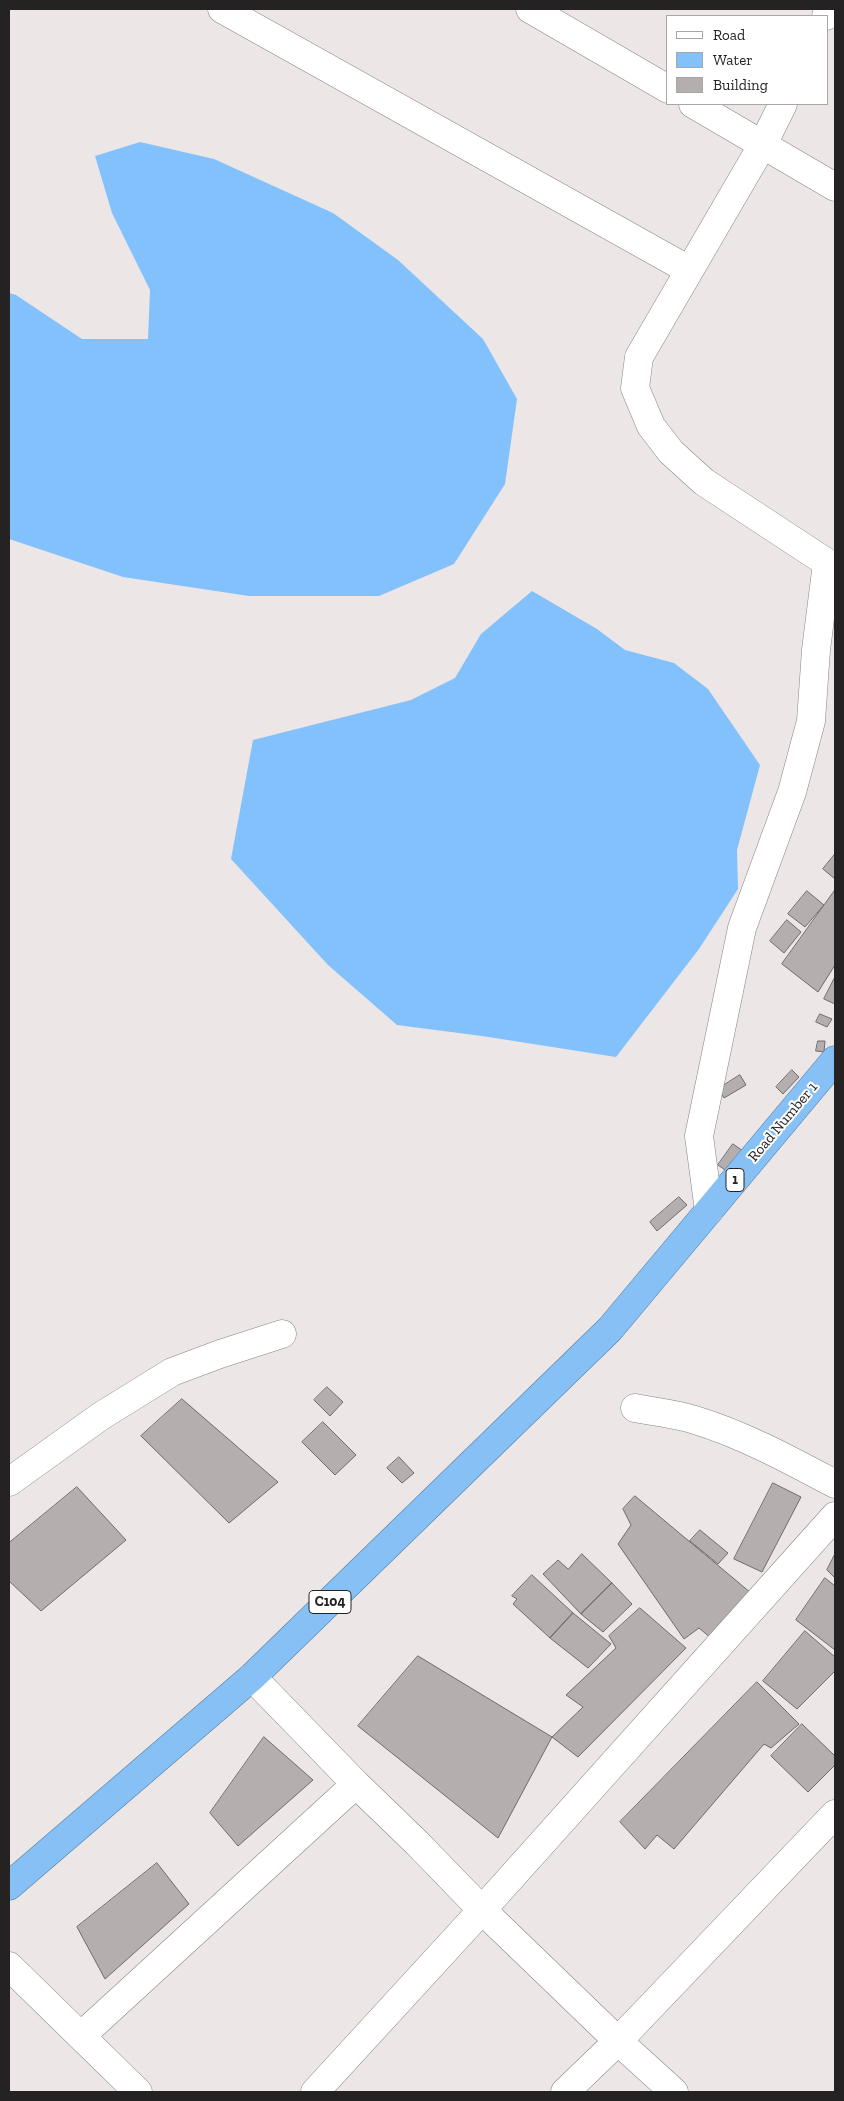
<!DOCTYPE html>
<style>
body{margin:0}
#map{position:relative;width:844px;height:2101px;overflow:hidden;background:#ece6e6;font-family:"Zilla Slab",serif}
canvas{display:block}
.frame{position:absolute;inset:0;border:10px solid #242222;pointer-events:none}
.legend{position:absolute;left:666px;top:15px;width:162px;height:90px;box-sizing:border-box;background:#fff;border:1px solid #a7a7a7;margin:0;padding:6px 9px;list-style:none;font-size:15px;color:#242222}
.legend li{display:flex;align-items:center;gap:10px;height:25px}
.legend b{width:25px;border:1px solid #a7a7a7}
</style>
<div id="map">
<canvas width="844" height="2101"></canvas>
<div class="frame"></div>
<ul class="legend">
<li><b style="height:6px;background:#fff"></b>Road</li>
<li><b style="height:14px;background:#83c1fc"></b>Water</li>
<li><b style="height:14px;background:#b4aeae"></b>Building</li>
</ul>
</div>
<script>
const ctx = document.querySelector('canvas').getContext('2d');
ctx.lineJoin = 'round';
function fillPath(path, color) {
  ctx.fillStyle = color;
  ctx.fill(path, 'evenodd');
}
function stroke(path, color, width, dash) {
  ctx.strokeStyle = color;
  ctx.lineWidth = width;
  ctx.lineCap = dash ? 'butt' : 'round';
  ctx.setLineDash(dash || []);
  ctx.stroke(path);
}
function label(font, color, halo, rows, align = 'center') {
  ctx.font = font + ' "Zilla Slab",serif';
  ctx.lineWidth = 4;
  ctx.setLineDash([]);
  ctx.textBaseline = 'middle';
  ctx.strokeStyle = halo;
  ctx.fillStyle = color;
  for (const [text, x, y, turn = 0] of rows) {
    ctx.save();
    ctx.translate(x, y);
    ctx.rotate((+turn || 0) * Math.PI / 180);
    ctx.textAlign = isNaN(turn) ? turn : align;
    if (halo) ctx.strokeText(text, 0, 0);
    ctx.fillText(text, 0, 0);
    ctx.restore();
  }
}
const water = new Path2D(`
 M140 142 214 159 333 213 398 260 483 339 517 399 505 484 454 564 379 596H249L123 577 9 539V293L16 295 82 339H148L150 290 112 213 95 156Z
 M532 591 597 629 625 650 674 663 708 689 760 765 737 850 738 889 699 949 616 1057 482 1036 397 1025 328 965 231 859 253 740 411 700 455 678 481 634Z`);
const building = new Path2D(`
 M835 854V879L823 869Z
 M835 890V965L818 992 782 964Z
 M807 891 824 905 805 927 788 914Z
 M787 920 801 932 784 953 770 941Z
 M835 977V1004L824 999Z
 M820 1014 832 1019 827 1027 816 1022Z
 M818 1041H825L824 1052 816 1051Z
 M792 1070 799 1077 783 1094 776 1087Z
 M740 1075 746 1085 724 1098 718 1089Z
 M733 1144 743 1151 728 1172 718 1165Z
 M679 1197 687 1205 657 1231 650 1222Z
 M327 1387 343 1402 330 1416 314 1400Z
 M182 1399 278 1482 229 1523 141 1436Z
 M323 1422 356 1455 335 1475 302 1442Z
 M399 1457 414 1473 402 1483 387 1468Z
 M773 1483 801 1497 762 1572 734 1559Z
 M77 1487 126 1540 41 1611 9 1581V1543Z
 M635 1496 751 1593 712 1639 699 1628 684 1639 618 1544 631 1525 623 1509Z
 M700 1530 728 1553 718 1564 690 1541Z
 M582 1554 612 1583 581 1614 543 1574 558 1560 568 1569Z
 M835 1554V1578L827 1570Z
 M532 1575 573 1613 550 1638 513 1604 517 1599 512 1596Z
 M825 1578 835 1586V1650L796 1620Z
 M612 1583 632 1604 603 1632 581 1614Z
 M640 1608 686 1648 578 1757 552 1737 583 1707 566 1695 616 1648 609 1636Z
 M573 1613 611 1644 588 1668 550 1638Z
 M805 1631 835 1657V1671L797 1709 763 1681Z
 M418 1656 552 1737 498 1838 358 1726Z
 M757 1682 799 1724 771 1748 764 1744 674 1849 657 1835 645 1849 620 1822Z
 M802 1724 835 1756V1765L808 1792 771 1756Z
 M264 1737 313 1780 238 1846 210 1813Z
 M157 1863 189 1904 105 1979 77 1927Z`);
const minor = new Path2D(`
 M222 9 689 270
 M530 9 668 89
 M826 16 830 9
 M693 104 835 187
 M783 104 763 144 639 357 635 388 651 426 671 452 704 482 835 568
 M709 1211 699 1136 742 928 792 792 811 721 816 650 827 563
 M635 1408C655 1412 676 1414 695 1420 744 1435 790 1460 835 1484
 M9 1482 101 1416 172 1372 220 1354 282 1334
 M252 1677 356 1784 417 1843 482 1910 618 2041 674 2092
 M9 1966 138 2092
 M81 2036 356 1784
 M315 2092 482 1910 835 1516
 M565 2092 618 2041 835 1814`);
const trunk = new Path2D(`
 M9 1886 252 1677 610 1329 835 1060`);
const shields = [
 [735,1180,18],
 [330,1602,42]
];
const shieldNames = [
 ["1",735,1180],
 ["C104",330,1602]
];
const streetNames = [
 ["Road Number 1",783,1122,-50]
];
fillPath(water, '#83c1fc');
fillPath(building, '#b4aeae');
stroke(building, '#706b6b', 1);
stroke(minor, '#8a8485', 29);
stroke(trunk, '#517ea9', 29);
stroke(minor, '#fff', 28);
stroke(trunk, '#87c0f4', 28);
for (const [x, y, w] of shields) {
  const box = new Path2D();
  box.roundRect(x - w / 2, y - 11.5, w, 23, 4);
  ctx.fillStyle = '#fff';
  ctx.fill(box);
  stroke(box, '#242222', 1);
}
label('bold 14px', '#242222', null, shieldNames);
label('15px', '#242222', '#fff', streetNames);
</script>
